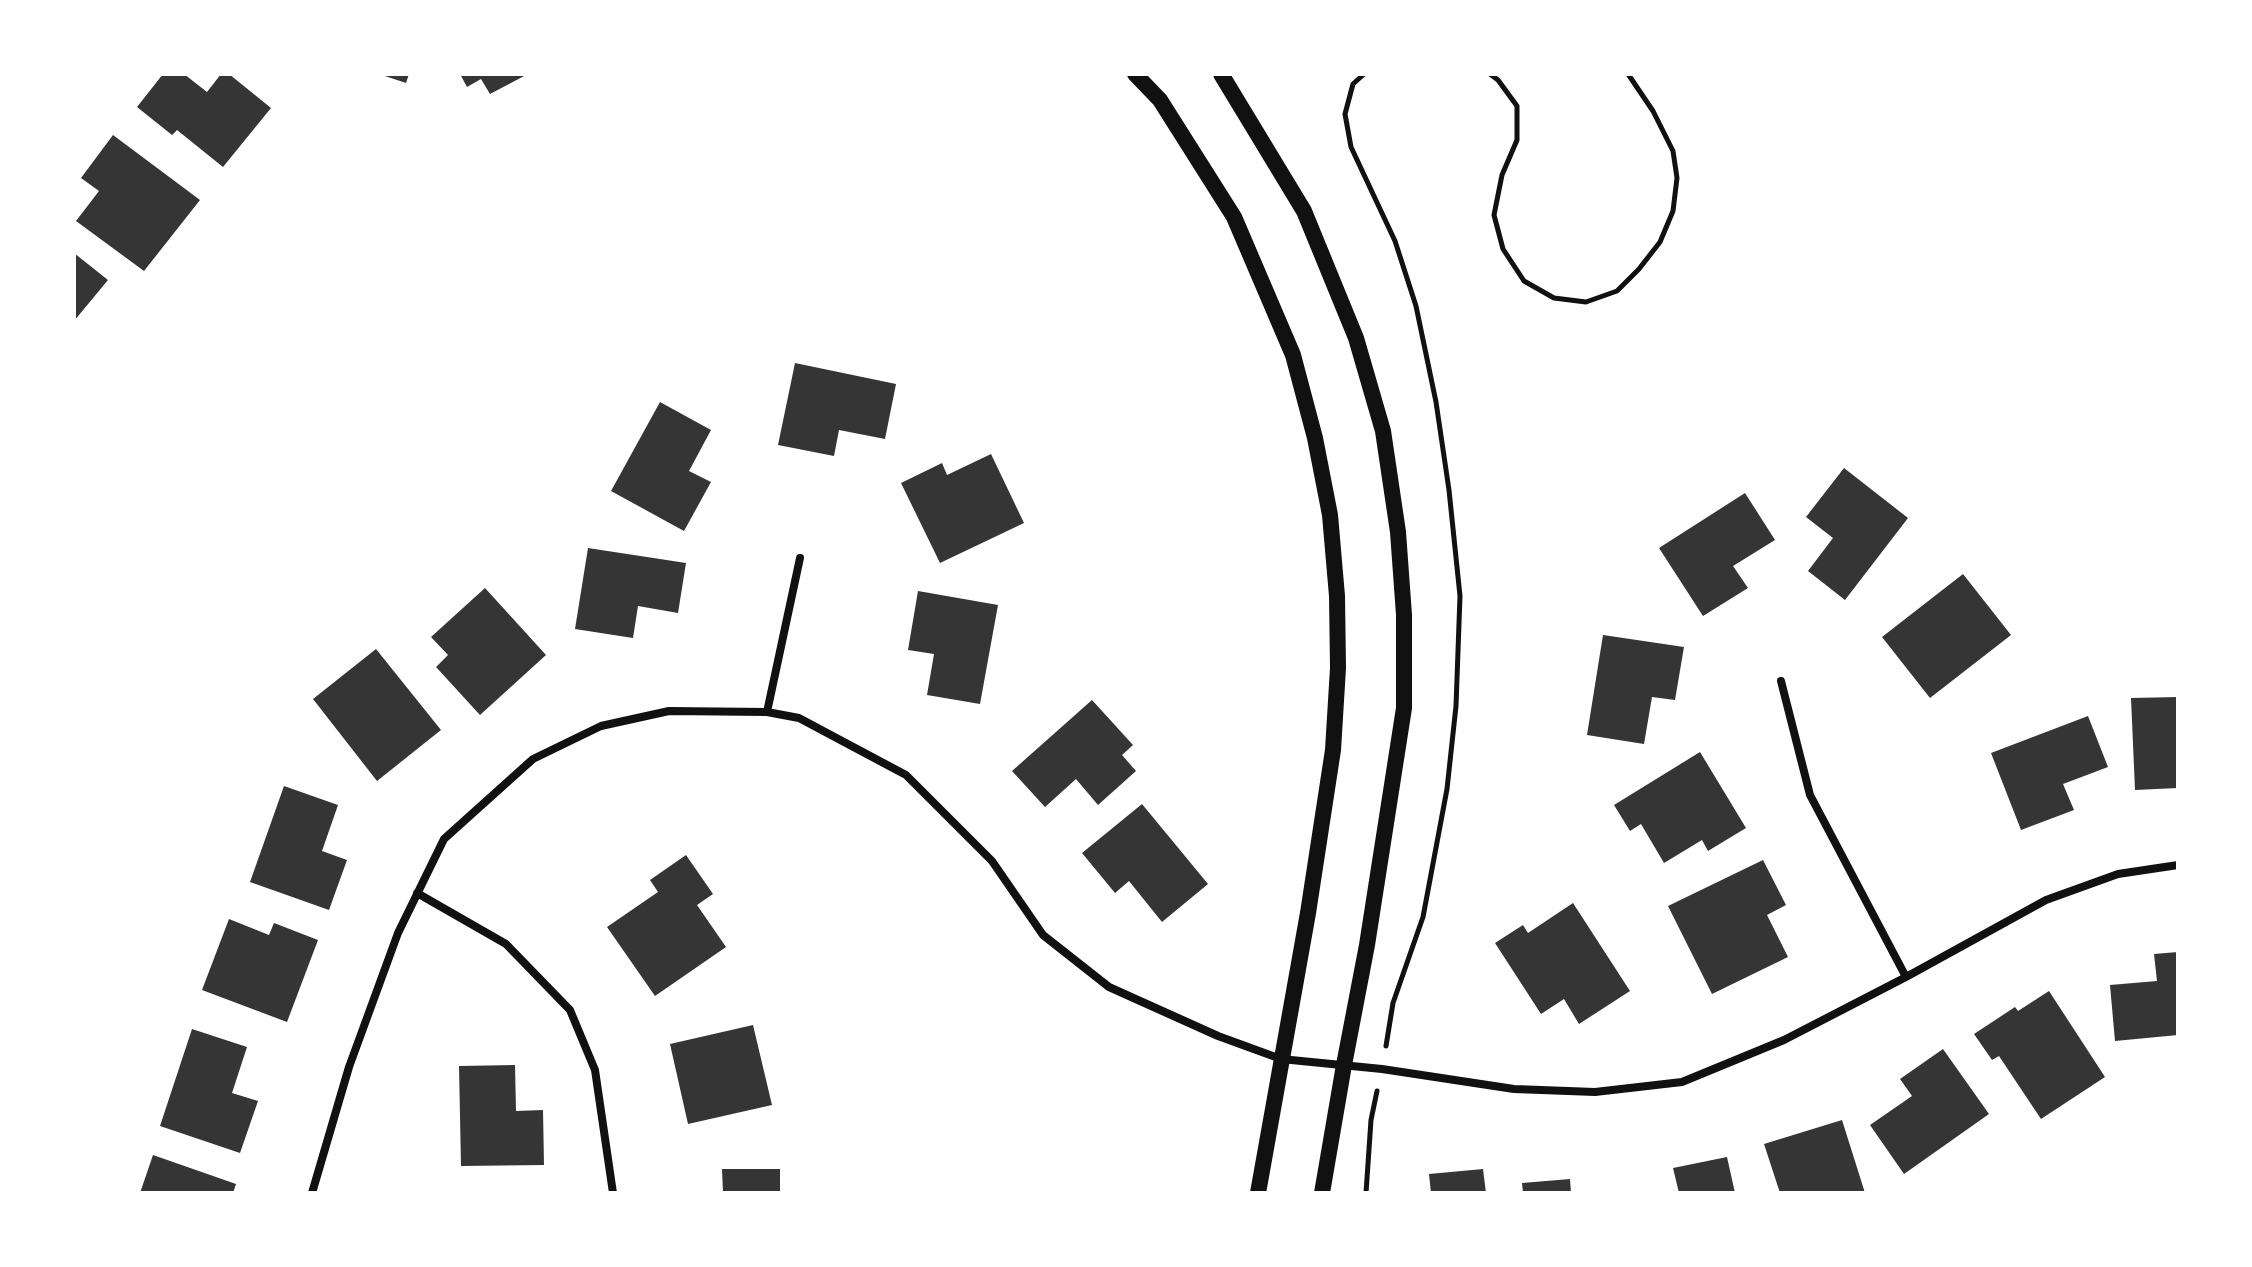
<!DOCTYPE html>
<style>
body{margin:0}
#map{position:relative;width:2252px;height:1267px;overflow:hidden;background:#fff;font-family:"IBM Plex Sans",sans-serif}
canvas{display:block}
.frame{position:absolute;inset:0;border:76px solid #fff;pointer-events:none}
</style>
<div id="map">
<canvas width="2252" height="1267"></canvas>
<div class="frame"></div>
</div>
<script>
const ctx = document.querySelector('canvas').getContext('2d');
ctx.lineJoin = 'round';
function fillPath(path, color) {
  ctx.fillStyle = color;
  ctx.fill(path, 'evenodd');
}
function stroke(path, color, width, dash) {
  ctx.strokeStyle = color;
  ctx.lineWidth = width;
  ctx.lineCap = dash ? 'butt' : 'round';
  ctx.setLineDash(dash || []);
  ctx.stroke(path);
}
const building = new Path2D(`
 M163 74H184L207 92 221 74H229L271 108 223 167 177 130 172 135 137 107Z
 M379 74H409L406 83Z
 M460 74H528L490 94 481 79 467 87Z
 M113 135 200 200 144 271 76 221 99 191 81 178Z
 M74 253 108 280 74 321Z
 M795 363 896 384 885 439 839 430 834 456 778 445Z
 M660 402 711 430 689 471 711 482 684 531 611 491Z
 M991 454 1024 523 940 563 901 483 942 463 947 475Z
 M1844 468 1908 518 1845 600 1808 571 1833 538 1806 517Z
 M1745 493 1775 540 1733 566 1748 588 1703 616 1659 548Z
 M588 548 686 563 678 613 638 606 633 638 575 629Z
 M1963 574 2011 635 1930 698 1882 637Z
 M485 588 546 655 480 715 436 667 448 655 431 637Z
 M918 591 998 605 980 704 927 695 934 654 908 650Z
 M1603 635 1684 647 1675 700 1652 697 1644 744 1587 735Z
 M376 649 441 730 377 781 313 699Z
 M2178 697V788L2135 790 2131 698Z
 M1092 700 1133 745 1122 755 1136 771 1098 805 1076 779 1045 807 1012 771Z
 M2088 716 2108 767 2063 784 2074 810 2021 830 1991 753Z
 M1700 752 1746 828 1708 851 1702 840 1664 863 1641 824 1630 831 1614 805Z
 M284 786 338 805 322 851 347 860 329 910 250 882Z
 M1142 804 1208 884 1162 922 1129 881 1115 893 1082 853Z
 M686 855 713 894 697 905 726 947 655 996 607 927 658 892 650 880Z
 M1763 860 1786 905 1767 915 1788 957 1712 994 1668 906Z
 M1573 903 1630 991 1579 1024 1564 999 1541 1014 1495 943 1523 925 1528 933Z
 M229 919 269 935 274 923 318 940 287 1022 202 990Z
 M2178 952V1035L2115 1041 2110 985 2157 981 2154 954Z
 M2049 991 2105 1077 2041 1119 1999 1056 1992 1060 1974 1034 2015 1007 2018 1011Z
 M753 1025 772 1105 688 1124 670 1044Z
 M192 1029 247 1047 232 1093 258 1101 240 1153 160 1126Z
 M1943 1049 1989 1114 1904 1174 1870 1125 1912 1096 1900 1079Z
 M515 1065 516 1111 543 1110 544 1165 461 1166 459 1066Z
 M1842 1120 1865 1193H1780L1764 1144Z
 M153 1155 236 1184 233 1193H140Z
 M1727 1157 1735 1193H1679L1673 1168Z
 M722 1169H780V1193H723Z
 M1483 1169 1486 1193H1431L1429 1174Z
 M1570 1179 1571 1193H1523L1522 1183Z`);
const path = new Path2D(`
 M1364 74 1353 84 1345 114 1351 147 1395 241 1416 306 1436 402 1449 490 1460 596 1456 706 1447 789 1423 917 1393 1003 1386 1046
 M1490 74 1498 80 1517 106V140L1502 175 1494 215 1503 249 1524 281 1554 298 1586 302 1617 291 1639 269 1660 242 1673 211 1677 178 1673 151 1653 111 1628 74
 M1366 1193 1371 1120 1377 1091`);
const minor = new Path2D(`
 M1781 681 1810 795 1906 977
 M767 712 800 558
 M417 893 506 944 570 1010 595 1070 613 1193
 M312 1193 349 1067 398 933 444 839 533 759 601 726 669 711 767 712 799 718 906 775 992 861 1043 935 1109 987 1218 1036 1281 1059 1382 1069 1514 1089 1595 1092 1682 1082 1784 1040 1906 977 2046 900 2118 874 2178 865`);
const secondary = new Path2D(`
 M1135 74 1160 100 1234 217 1293 355 1315 438 1330 515 1337 596 1338 668 1333 750 1308 913 1258 1193
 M1221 74 1304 211 1356 338 1383 431 1398 532 1404 615V708L1367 945 1344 1065 1322 1193`);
fillPath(building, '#353535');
stroke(path, '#111', 5);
stroke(minor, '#111', 8);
stroke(secondary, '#111', 16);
</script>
